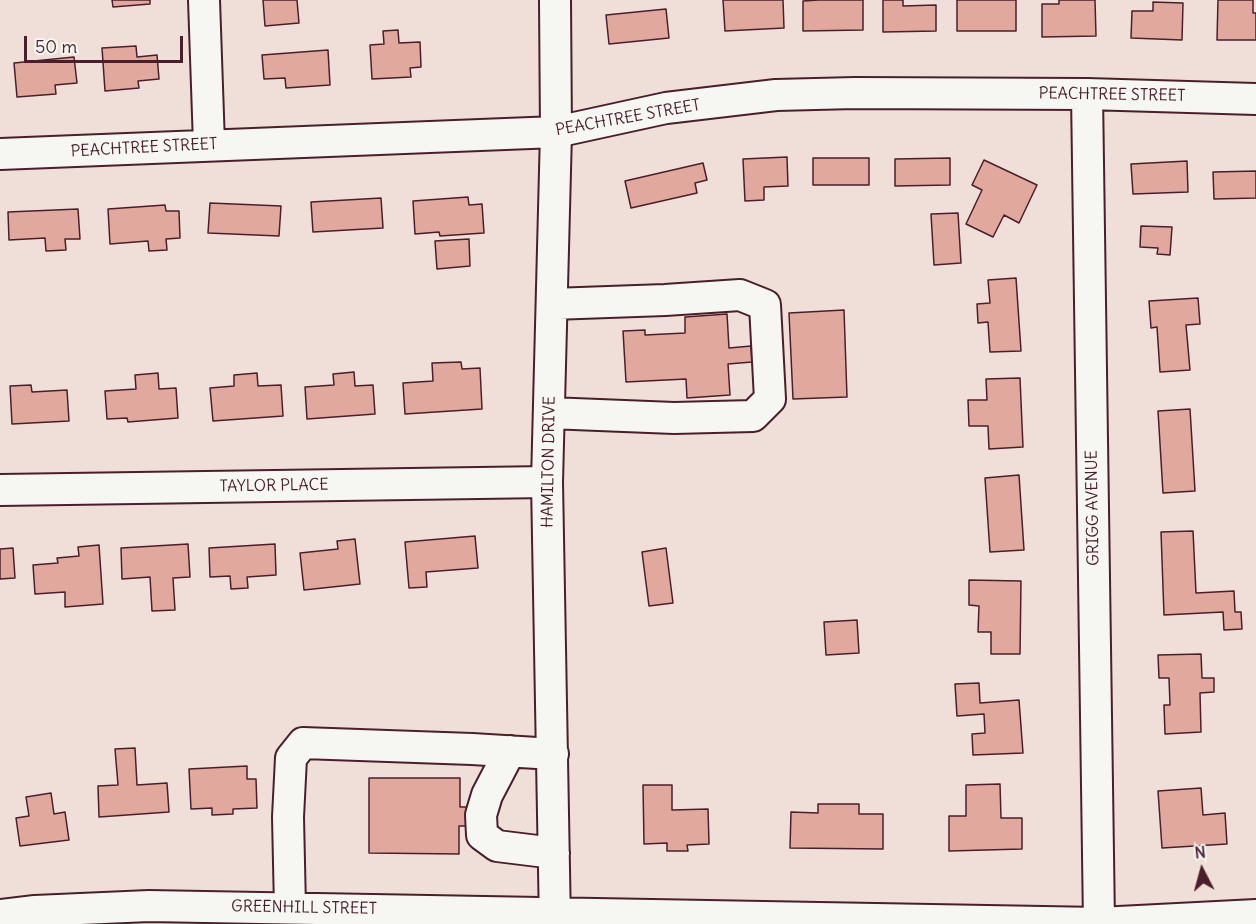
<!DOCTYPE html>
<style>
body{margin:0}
#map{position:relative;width:1256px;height:924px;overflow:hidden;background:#f0dfd8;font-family:Delius,sans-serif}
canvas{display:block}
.north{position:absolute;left:1172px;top:840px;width:60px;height:60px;-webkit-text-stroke:4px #f6f6f2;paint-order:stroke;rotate:354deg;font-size:16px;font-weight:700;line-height:24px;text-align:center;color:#4a1f2b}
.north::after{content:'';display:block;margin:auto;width:21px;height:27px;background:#4a1f2b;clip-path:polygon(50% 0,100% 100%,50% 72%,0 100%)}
.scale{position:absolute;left:24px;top:36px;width:159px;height:27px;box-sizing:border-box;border:3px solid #4a1f2b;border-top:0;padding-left:8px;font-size:18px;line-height:21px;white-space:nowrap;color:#4a1f2b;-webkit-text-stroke:4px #f6f6f2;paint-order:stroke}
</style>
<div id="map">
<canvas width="1256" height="924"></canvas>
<div class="north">N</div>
<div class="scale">50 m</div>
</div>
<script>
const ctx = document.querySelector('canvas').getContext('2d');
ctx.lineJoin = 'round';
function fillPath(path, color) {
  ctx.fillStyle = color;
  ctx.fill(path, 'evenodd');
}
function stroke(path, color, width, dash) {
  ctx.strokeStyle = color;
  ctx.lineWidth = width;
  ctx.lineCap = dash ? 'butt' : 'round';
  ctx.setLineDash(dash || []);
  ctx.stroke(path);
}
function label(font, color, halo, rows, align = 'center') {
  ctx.font = font + ' Delius,sans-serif';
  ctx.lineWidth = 4.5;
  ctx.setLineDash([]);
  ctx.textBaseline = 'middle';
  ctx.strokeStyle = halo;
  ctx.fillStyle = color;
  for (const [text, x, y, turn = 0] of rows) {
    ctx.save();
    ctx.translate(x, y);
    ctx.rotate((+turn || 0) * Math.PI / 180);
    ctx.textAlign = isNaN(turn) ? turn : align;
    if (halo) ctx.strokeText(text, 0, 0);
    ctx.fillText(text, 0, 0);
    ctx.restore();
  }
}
const building = new Path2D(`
 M112 0H150V4L113 7Z
 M263 0H297L299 23 265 26Z
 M723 0H783L784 28 725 31Z
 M819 0H863V30L803 31V1Z
 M883 0H903V6L936 5V31L883 32Z
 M957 0H1016V31H957Z
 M1059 0H1095L1096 36 1042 37V4H1059Z
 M1218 0H1253V13H1256V40H1217Z
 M1153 2 1183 3 1182 40 1131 38 1132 11H1153Z
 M666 9 669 38 609 44 606 15Z
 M398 30 399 43 420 42 421 67 410 68 411 77 372 79 370 45 384 44 383 31Z
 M136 46 137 57 157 55 159 79 138 81 139 88 105 91 102 48Z
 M328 50 330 85 286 88 285 78 264 79 262 55Z
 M74 57 77 83 55 85 56 94 17 97 14 63Z
 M787 157 788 186 764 187V200L745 201 743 159Z
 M813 158H869V185H813Z
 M950 158V185L895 186V159Z
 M984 160 1037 185 1019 223 1004 215 993 237 966 224 982 190 972 185Z
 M1187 161 1188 192 1133 194 1131 164Z
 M703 163 707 180 695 183 697 193 631 208 625 181Z
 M1256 171V198L1214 199 1213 172Z
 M468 197 469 205 482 204 484 233 440 236 439 232 415 234 413 201Z
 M381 198 383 228 313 232 311 202Z
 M210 203 281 206 279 236 208 233Z
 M165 205 166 211H179L180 238 166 239 167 250 149 251 148 241 110 244 108 209Z
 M78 209 80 239H65L66 250 46 251 45 238 9 240 8 212Z
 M958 213 961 263 934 265 931 214Z
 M1141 226 1172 227 1170 255 1157 254 1158 248 1140 247Z
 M469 239 470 266 437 269 435 241Z
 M1016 278 1021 351 990 352 988 322 978 323 977 304 990 303 988 280Z
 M1198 298 1200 324 1186 325 1190 370 1160 372 1157 327 1151 328 1149 301Z
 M844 310 847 397 793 399 789 313Z
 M727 314 729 348 751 346 752 362 728 364 730 395 687 398 686 379 626 382 623 331 645 330V335L685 333V317Z
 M461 362 462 369 480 368 482 409 405 414 403 383 433 381 432 363Z
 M354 372 355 386 373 385 375 414 307 419 305 387 334 385 333 374Z
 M158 373 159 389 176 388 178 418 128 422 127 418 107 419 105 391 136 389 135 375Z
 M257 373 258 386 281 385 283 416 213 421 210 388 234 386V375Z
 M1020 378 1023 447 989 449 988 426H969L968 400H987L986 379Z
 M31 385 32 392 67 390 69 421 12 424 10 386Z
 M1190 409 1195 491 1163 493 1158 411Z
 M1019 475 1024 550 990 552 985 478Z
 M1193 531 1196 593 1234 591 1235 612H1241L1242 629 1224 630 1223 612 1164 615 1161 532Z
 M475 536 478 568 426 572 427 587 409 588 405 542Z
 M355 539 360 584 304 590 300 553 338 549 337 541Z
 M188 544 190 577 173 578 175 610 152 611 150 577 122 579 121 548Z
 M275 544 276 575 247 577 248 588 231 589 230 576 210 577 209 548Z
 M99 545 103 604 65 607V592L35 594 33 565 58 563 57 558 79 556 78 547Z
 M13 548 15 578 0 579V549Z
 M666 548 673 603 649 606 642 552Z
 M969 580 1021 581 1020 654H991V632H978L979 606 969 605Z
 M857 620 859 653 826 655 824 622Z
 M1201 654 1202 678H1214V692L1200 693 1201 732 1165 734 1164 705H1170L1169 678H1159L1158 655Z
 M979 683 980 703 1019 700 1023 753 973 755 972 734 985 733 984 714 957 716 955 684Z
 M135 748 137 785 167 783 169 812 99 817 98 786 118 785 115 749Z
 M247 766V779H256L257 808 233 809V814L212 815V808L191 809 189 769Z
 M369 778H460V807H471V826H459V854L369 853Z
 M1000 784 1001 818H1022V849L949 851V816H966V785Z
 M643 785H672V810L708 809 709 844 687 845 688 851H667V843L644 844Z
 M1201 788 1203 815 1225 813 1227 844 1162 848 1158 791Z
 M51 793 54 814 65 812 69 840 20 846 16 818 29 816 26 797Z
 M818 804H859V814H883V849L790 848 791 812 818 813Z`);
const minor = new Path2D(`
 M204 0 209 144
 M555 0 556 132 547 482 555 924
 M1087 94 1099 923
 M0 154 556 132 666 108 776 95 855 93 1087 94 1256 99
 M549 413 674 418 753 416 770 399 765 305 740 295 665 300 552 304
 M0 490 547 482
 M510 751 487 795 481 815 482 835 497 846 554 853
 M290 908 288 817 291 758 303 743 472 749 553 754
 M0 915 35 911 149 906 1099 923 1256 915`);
const streetNames = [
 ["PEACHTREE STREET",1112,95,1],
 ["PEACHTREE STREET",628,118,-10],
 ["PEACHTREE STREET",144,148,-3],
 ["HAMILTON DRIVE",549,462,-89],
 ["TAYLOR PLACE",274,486,-1],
 ["GRIGG AVENUE",1093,508,-91],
 ["GREENHILL STREET",304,908,1]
];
fillPath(building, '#e1a89d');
stroke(building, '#4a1f2b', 1.5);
stroke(minor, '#4a1f2b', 34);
stroke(minor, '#f6f6f2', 30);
label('16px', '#4a1f2b', '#f6f6f2', streetNames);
</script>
